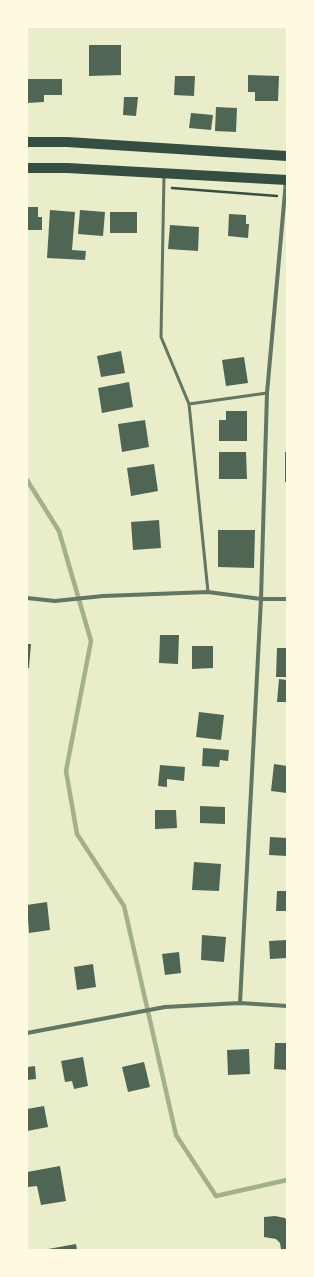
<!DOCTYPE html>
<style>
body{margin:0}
#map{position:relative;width:314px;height:1277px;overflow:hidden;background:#e9edc9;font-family:Mulish,sans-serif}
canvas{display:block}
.frame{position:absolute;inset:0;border:28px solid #fefae0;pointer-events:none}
</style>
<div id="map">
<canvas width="314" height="1277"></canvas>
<div class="frame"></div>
</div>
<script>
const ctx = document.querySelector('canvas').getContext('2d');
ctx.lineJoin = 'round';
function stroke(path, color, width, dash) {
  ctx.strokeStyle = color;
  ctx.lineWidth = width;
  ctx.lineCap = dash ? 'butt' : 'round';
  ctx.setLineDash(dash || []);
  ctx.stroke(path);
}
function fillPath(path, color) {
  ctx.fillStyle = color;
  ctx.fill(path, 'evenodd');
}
const stream = new Path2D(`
 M27 480 59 531 91 641 66 771 77 834 124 906 176 1135 216 1196 287 1180`);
const building = new Path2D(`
 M89 45H121V75L89 76Z
 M248 75 279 76 278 101H255V92H248Z
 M175 76H195L194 96 174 95Z
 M27 79H62V95H44V102L27 103Z
 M124 97H138L136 116 123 115Z
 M216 107 237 108 236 132 215 131Z
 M191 113 213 115 211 130 189 128Z
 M27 207H38V217H42V230H27Z
 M50 210 75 212 72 250 86 251 85 260 47 258Z
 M80 210 105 212 103 236 78 234Z
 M110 212H137V233H110Z
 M229 214 246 215V224H249L248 238 228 236Z
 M170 225 199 227 198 251 168 249Z
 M121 351 125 373 101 377 97 356Z
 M244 357 248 383 226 386 222 360Z
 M129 382 133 407 102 413 98 388Z
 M226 411H247V441H219V420H226Z
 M145 420 149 447 122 452 118 424Z
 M219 452H246L247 479H219Z
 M285 452H287V482H285Z
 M154 464 158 491 131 496 127 468Z
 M159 520 161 548 133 550 131 522Z
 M218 530H255L254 568 218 567Z
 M160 635H179L178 664 159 663Z
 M27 644H31L29 668H27Z
 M192 646H213V668L192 669Z
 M277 648H287L286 677H276Z
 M279 679 287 680V702H277Z
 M199 712 224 715 221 740 196 737Z
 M203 748 229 750 228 761 220 760 219 767 202 766Z
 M274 764 287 766V793L271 791Z
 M160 765 185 767 184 781 167 779V787L158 786Z
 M200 806 225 807V824L200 823Z
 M155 810H176L177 828 155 829Z
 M270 837 287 838V856L269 855Z
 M194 862 221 864 219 891 192 890Z
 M277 891H287V911H276Z
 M47 902 50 930 29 933 27 905Z
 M202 935 226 937 224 962 201 960Z
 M287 940V958L270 959 269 941Z
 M179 952 181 973 165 975 162 954Z
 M93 964 96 987 77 990 74 967Z
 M275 1043H287V1070L274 1069Z
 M249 1049 250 1074 228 1075 227 1050Z
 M83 1057 88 1086 74 1089 72 1081 65 1082 61 1061Z
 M144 1062 150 1087 128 1092 122 1067Z
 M35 1066 36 1079 27 1080V1067Z
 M44 1106 48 1127 27 1131V1109Z
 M60 1166 66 1201 41 1205 37 1186 28 1187 27 1172Z
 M275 1216 285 1218 287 1221V1249H281L280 1243 276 1239 264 1237V1217Z
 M76 1244 77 1250H48V1249Z`);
const path = new Path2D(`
 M172 188 277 196`);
const service = new Path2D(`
 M164 175 161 337 189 404 208 592
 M189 404 267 393`);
const minor = new Path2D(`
 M27 598 55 601 103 596 208 592 261 599H287
 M240 1003 261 599 267 393 286 181
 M27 1033 165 1007 240 1003 287 1006`);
const primary = new Path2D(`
 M27 142H67L287 156
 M27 168H67L287 180`);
stroke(stream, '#a3b18a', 4.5);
fillPath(building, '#4f6655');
stroke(path, '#344e41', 2.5);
stroke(service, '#617663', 3);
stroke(minor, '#617663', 4);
stroke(primary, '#344e41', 10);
</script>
